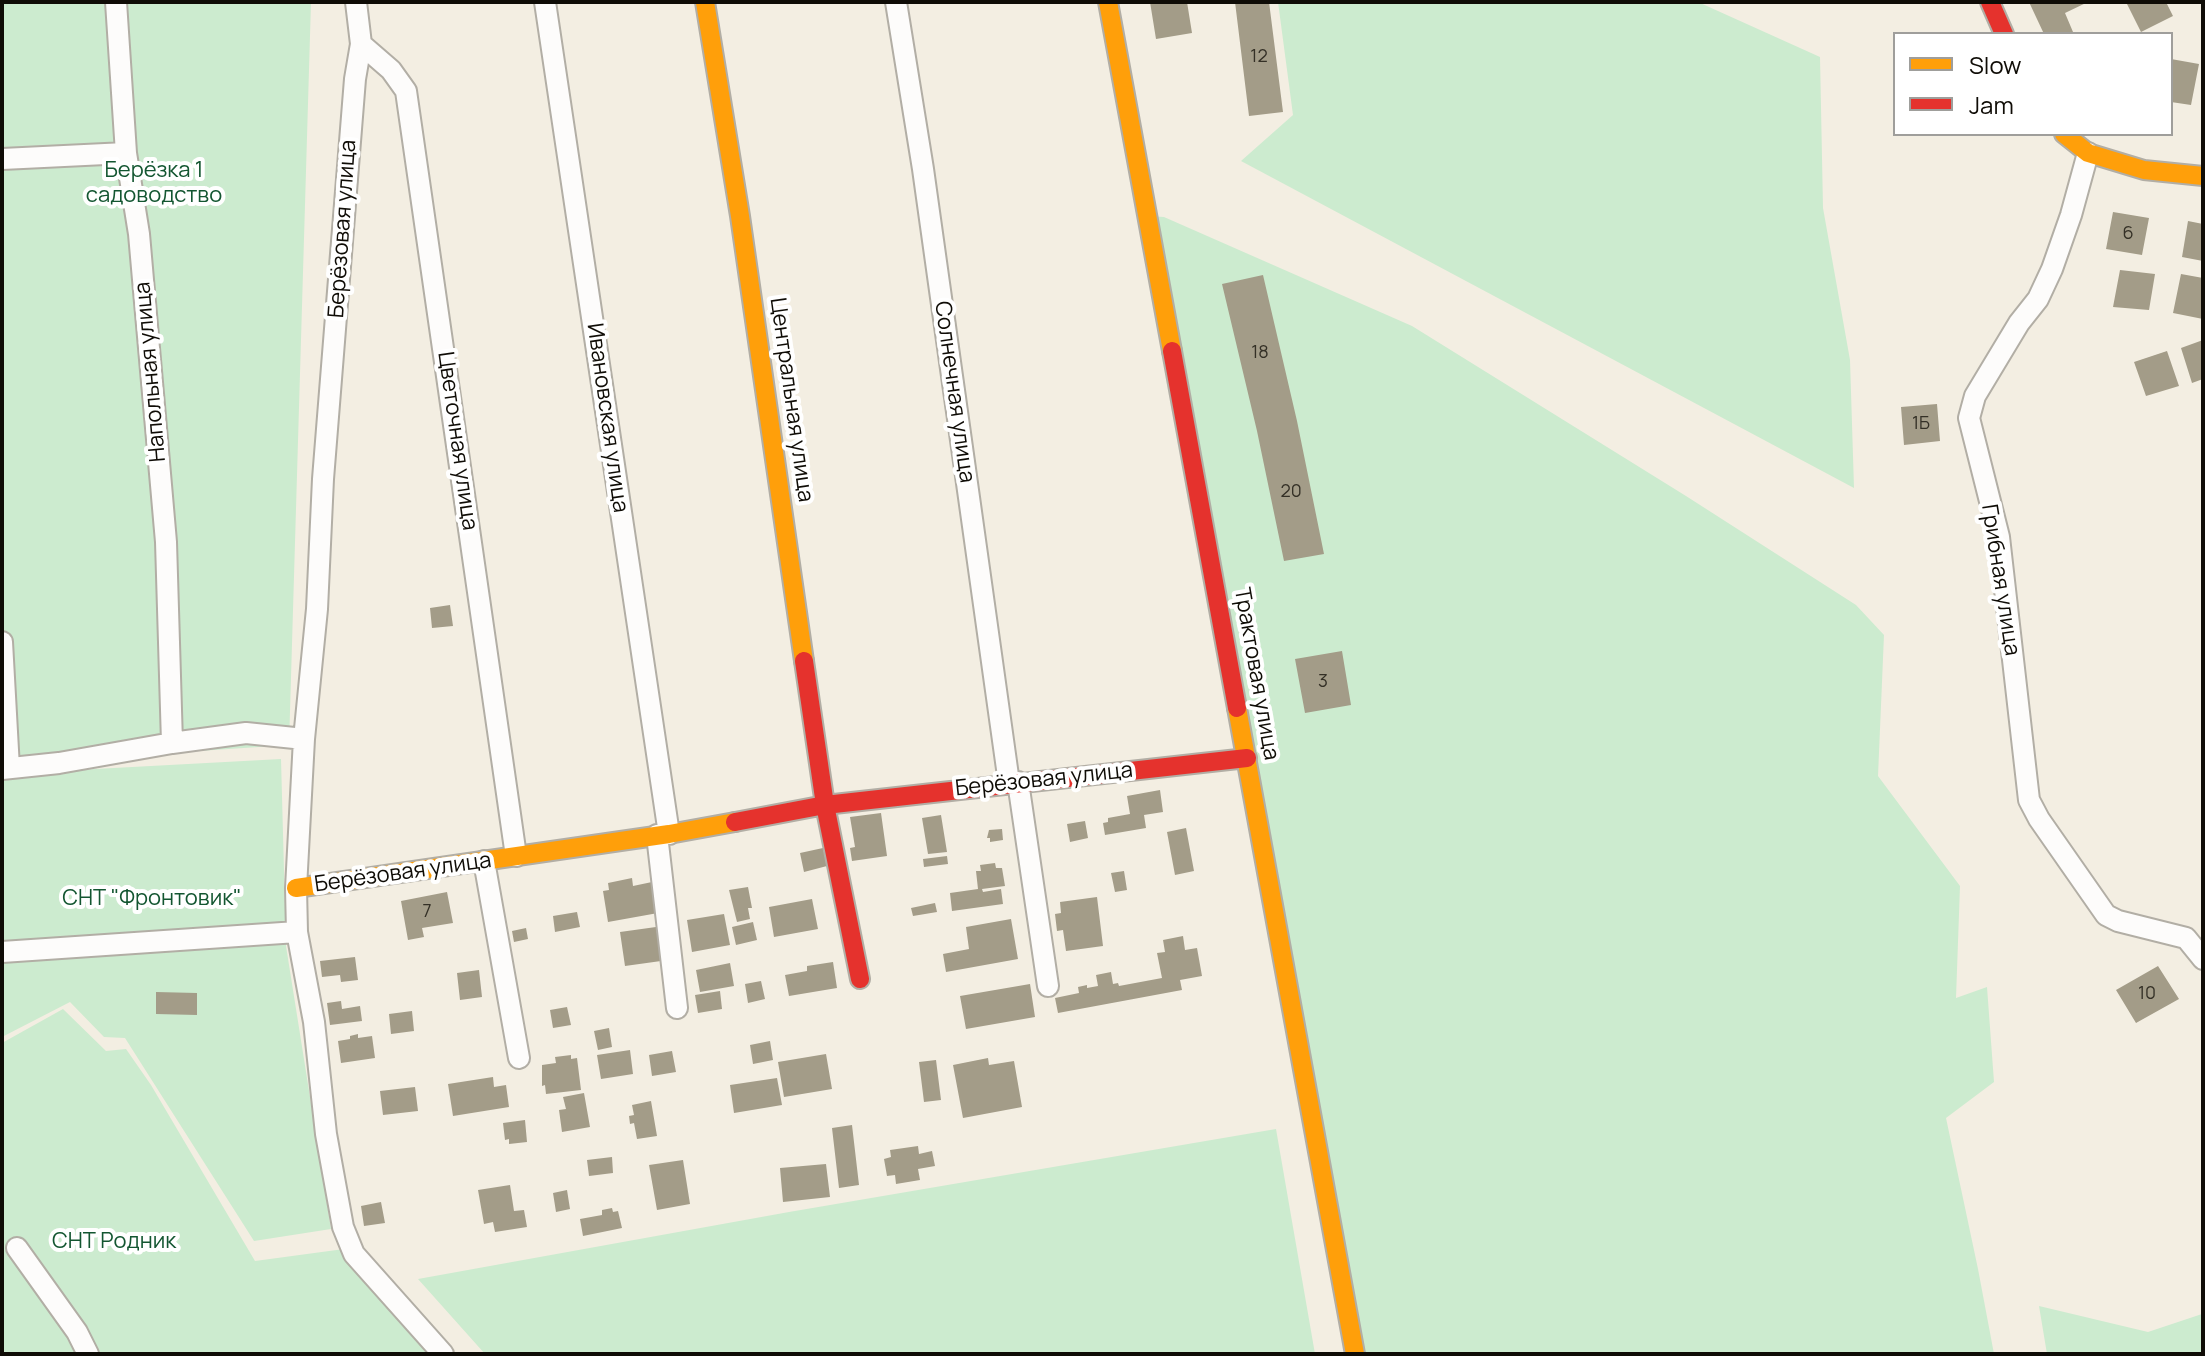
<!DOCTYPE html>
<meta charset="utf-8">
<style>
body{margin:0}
#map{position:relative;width:2205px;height:1356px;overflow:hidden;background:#f3eee2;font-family:Manrope,sans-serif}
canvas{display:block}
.frame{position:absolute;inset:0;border:4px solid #0f0c06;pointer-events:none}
.legend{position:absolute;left:1893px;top:32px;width:280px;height:104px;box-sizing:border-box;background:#fff;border:2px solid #9f9e9b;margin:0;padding:10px 14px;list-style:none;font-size:24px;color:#0f0c06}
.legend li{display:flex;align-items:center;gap:16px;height:40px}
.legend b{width:40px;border:2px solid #9f9e9b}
</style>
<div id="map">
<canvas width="2205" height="1356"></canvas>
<div class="frame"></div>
<ul class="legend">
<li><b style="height:10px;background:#ff9f0a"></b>Slow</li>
<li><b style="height:10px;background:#e5322d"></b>Jam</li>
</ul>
</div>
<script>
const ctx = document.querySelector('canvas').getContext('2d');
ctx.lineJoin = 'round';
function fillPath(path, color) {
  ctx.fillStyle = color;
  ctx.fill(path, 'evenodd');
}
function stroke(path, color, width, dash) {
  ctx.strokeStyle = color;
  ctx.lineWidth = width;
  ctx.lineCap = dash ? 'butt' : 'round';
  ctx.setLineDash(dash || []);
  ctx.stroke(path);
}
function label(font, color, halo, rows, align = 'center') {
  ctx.font = font + ' Manrope,sans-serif';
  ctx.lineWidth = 8;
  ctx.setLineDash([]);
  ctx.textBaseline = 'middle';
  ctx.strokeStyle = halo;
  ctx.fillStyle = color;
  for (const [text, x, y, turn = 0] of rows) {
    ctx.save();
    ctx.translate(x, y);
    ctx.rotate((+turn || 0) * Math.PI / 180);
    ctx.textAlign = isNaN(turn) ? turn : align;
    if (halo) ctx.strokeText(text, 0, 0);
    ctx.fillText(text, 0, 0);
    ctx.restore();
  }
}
const green = new Path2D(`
 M2 2H311L289 745 2 764Z
 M1278 2H1698L1820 57 1823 208 1850 360 1854 488 1241 161 1293 115Z
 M1148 216 1164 217 1412 326 1686 496 1856 605 1884 635 1878 776 1960 886 1956 998 1987 987 1994 1082 1946 1118 1978 1269 1994 1354H1364Z
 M281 759 286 946 331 1229 254 1241 125 1038 104 1037 70 1002 2 1037V774Z
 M63 1009 106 1051 126 1049 151 1085 255 1261 344 1249 444 1354H2V1043Z
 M1276 1129 1315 1354H485L418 1279 789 1212Z
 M2039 1306 2148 1332 2202 1314 2203 1354H2047Z`);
const building = new Path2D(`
 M1150 2H1187L1192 33 1156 39Z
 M1235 2H1269L1283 112 1249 116Z
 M2029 2H2088L2065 13 2073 32 2069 34H2044Z
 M2126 2H2166L2173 16 2141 32Z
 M2171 59 2199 64 2191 105 2171 102Z
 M2113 212 2149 218 2142 255 2106 249Z
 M2188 221 2203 224V261L2182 257Z
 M2120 270 2155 274 2149 310 2113 307Z
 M2181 274 2203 278V319L2173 313Z
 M1263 275 1297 421 1324 554 1284 561 1257 431 1222 284Z
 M2203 340V379L2192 383 2181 348Z
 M2167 351 2179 386 2146 396 2134 362Z
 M1937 404 1940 441 1904 445 1901 407Z
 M450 605 453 626 432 628 430 608Z
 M1342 651 1351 705 1305 713 1295 659Z
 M1160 790 1163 812 1144 815 1146 828 1105 835 1103 823 1108 822V818L1130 814 1127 796Z
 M881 813 887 856 852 861 850 848 855 847 850 817Z
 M941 815 947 852 928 854 922 818Z
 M1085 821 1088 838 1070 842 1067 824Z
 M1186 828 1194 871 1175 875 1167 832Z
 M1002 829 1003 840 990 842V838H987L989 830Z
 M823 848 827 866 804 872 800 853Z
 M947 856 948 864 924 867 923 859Z
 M995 863 996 868H1002L1005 886 982 889 983 892 1001 889 1003 904 952 911 950 893 978 889 976 871H981L980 865Z
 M1124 871 1127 890 1115 892 1111 873Z
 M632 878 633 886 652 882 658 913 608 922 603 891 609 890 608 883Z
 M748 887 752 908H748L750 919 737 922 729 890Z
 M447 892 453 923 422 928 424 937 408 940 401 901Z
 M1097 897 1103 946 1066 951 1063 930 1057 931 1055 914 1061 913 1060 902Z
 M812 899 818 929 774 937 769 907Z
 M935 903 937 912 913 916 911 908Z
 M577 912 580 927 555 932 553 916Z
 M724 914 730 945 692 952 687 920Z
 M1011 919 1018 959 946 972 943 954 969 949 966 927Z
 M753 922 757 940 736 945 732 927Z
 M656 927 661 961 625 966 620 932Z
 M526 928 528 939 514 942 512 931Z
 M1183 936 1185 950 1197 948 1202 976 1180 980 1182 990 1058 1013 1055 998 1079 993 1078 987 1087 985V988L1098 986 1096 975 1111 972 1113 984 1118 983 1119 986 1162 978 1157 953 1165 952 1163 940Z
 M355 957 358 980 341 982 340 975 322 977 320 961Z
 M833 962 837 988 789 996 785 975 807 971V966Z
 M730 963 734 986 700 992 696 970Z
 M2158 966 2179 999 2136 1023 2116 990Z
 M479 970 482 997 460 1000 457 973Z
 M761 981 765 999 748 1003 745 984Z
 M1030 984 1035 1017 966 1029 960 996Z
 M720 991 722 1009 698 1013 695 995Z
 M156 992 197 993V1015L156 1014Z
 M341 1001 342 1009 360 1006 362 1021 330 1025 327 1003Z
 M567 1007 571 1025 553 1028 550 1010Z
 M412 1011 414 1031 391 1034 389 1014Z
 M609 1028 612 1047 598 1050 594 1031Z
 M358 1034V1038L372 1036 375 1058 341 1063 338 1041 350 1039V1036Z
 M770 1041 773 1060 753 1064 750 1045Z
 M630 1050 633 1074 601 1079 597 1055Z
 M672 1051 676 1072 652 1076 649 1055Z
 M826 1054 832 1089 784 1097 778 1062Z
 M571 1055V1059L577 1058 581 1090 546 1094 545 1085 542 1086V1065L556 1063 555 1057Z
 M988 1058 989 1065 1014 1061 1022 1107 963 1118 953 1065Z
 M936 1060 941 1100 924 1102 919 1062Z
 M493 1077 494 1087 506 1085 509 1107 453 1116 448 1084Z
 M777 1078 782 1105 734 1113 730 1085Z
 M415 1087 418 1111 383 1115 380 1091Z
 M584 1093 590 1127 562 1132 559 1110 566 1109 563 1097Z
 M651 1101 657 1136 637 1139 634 1123 630 1124 629 1116 634 1115 632 1105Z
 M525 1120 527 1142 509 1144V1139L505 1140 503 1123Z
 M852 1125 859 1185 839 1188 832 1128Z
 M918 1146 919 1154 932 1151 935 1166 918 1169 920 1180 896 1184 895 1175 887 1176 884 1159 891 1157 890 1150Z
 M612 1157 613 1173 589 1176 587 1160Z
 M683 1160 690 1204 657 1210 649 1165Z
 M826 1164 830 1197 783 1202 780 1168Z
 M510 1185 514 1211 524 1210 527 1227 495 1232 493 1222 484 1224 478 1190Z
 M567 1190 570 1209 556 1212 553 1193Z
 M381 1202 385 1223 364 1226 361 1206Z
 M612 1208 613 1212 618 1211 622 1228 583 1236 580 1219 602 1215V1210Z`);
const street = new Path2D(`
 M116 2 126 153 139 234 166 542 172 743
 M545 2 669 834
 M896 2 923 169 1009 783
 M361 44 391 70 406 91 516 856
 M2088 153 2071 215 2052 269 2038 299 2019 323 1975 396 1969 418 1999 537 2029 800 2039 819 2106 915 2118 921 2186 938 2203 959
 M2 159 126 153
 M2 642 9 768
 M2 769 59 763 172 743 246 733 304 739
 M1018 782 1048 986
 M657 835 677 1008
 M484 861 519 1058
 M297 932 296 888 304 739 317 609 323 479 355 79 361 44 356 2
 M2 952 297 932 314 1022 326 1134 343 1227 354 1254 443 1354
 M17 1248 77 1332 88 1354`);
const slow = new Path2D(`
 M705 2 740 216 804 661
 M1108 2 1172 351
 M2064 134 2088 153 2144 170 2203 176
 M1237 708 1355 1354
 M296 888 669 834 735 822`);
const jam = new Path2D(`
 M1990 2 2004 34
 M1172 351 1237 708
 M804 661 825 805 860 979
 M735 822 825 805 1247 758`);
const numberNames = [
 ["12",1259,57],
 ["6",2128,234],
 ["18",1260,353],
 ["1Б",1921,424],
 ["20",1291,492],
 ["3",1323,682],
 ["7",427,912],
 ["10",2147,994]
];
const parkNames = [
 ["Берёзка 1",154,171],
 ["садоводство",154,196],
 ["СНТ \"Фронтовик\"",152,899],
 ["СНТ Родник",114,1242]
];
const streetNames = [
 ["Берёзовая улица",343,229,-86],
 ["Напольная улица",151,372,-95],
 ["Солнечная улица",954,392,82],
 ["Центральная улица",791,400,82],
 ["Ивановская улица",607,418,82],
 ["Цветочная улица",457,441,82],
 ["Грибная улица",2000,580,81],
 ["Трактовая улица",1256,674,80],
 ["Берёзовая улица",1044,780,-6],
 ["Берёзовая улица",403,873,-8]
];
fillPath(green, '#ccebcf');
fillPath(building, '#a39c88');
stroke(street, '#b2aea5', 24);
stroke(slow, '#b2aea5', 22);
stroke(jam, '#b2aea5', 22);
stroke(street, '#fdfcfb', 20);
stroke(slow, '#ff9f0a', 18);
stroke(jam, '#e5322d', 18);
label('18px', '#343026', null, numberNames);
label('22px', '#135631', '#fff', parkNames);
label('22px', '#0f0c06', '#fff', streetNames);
</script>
